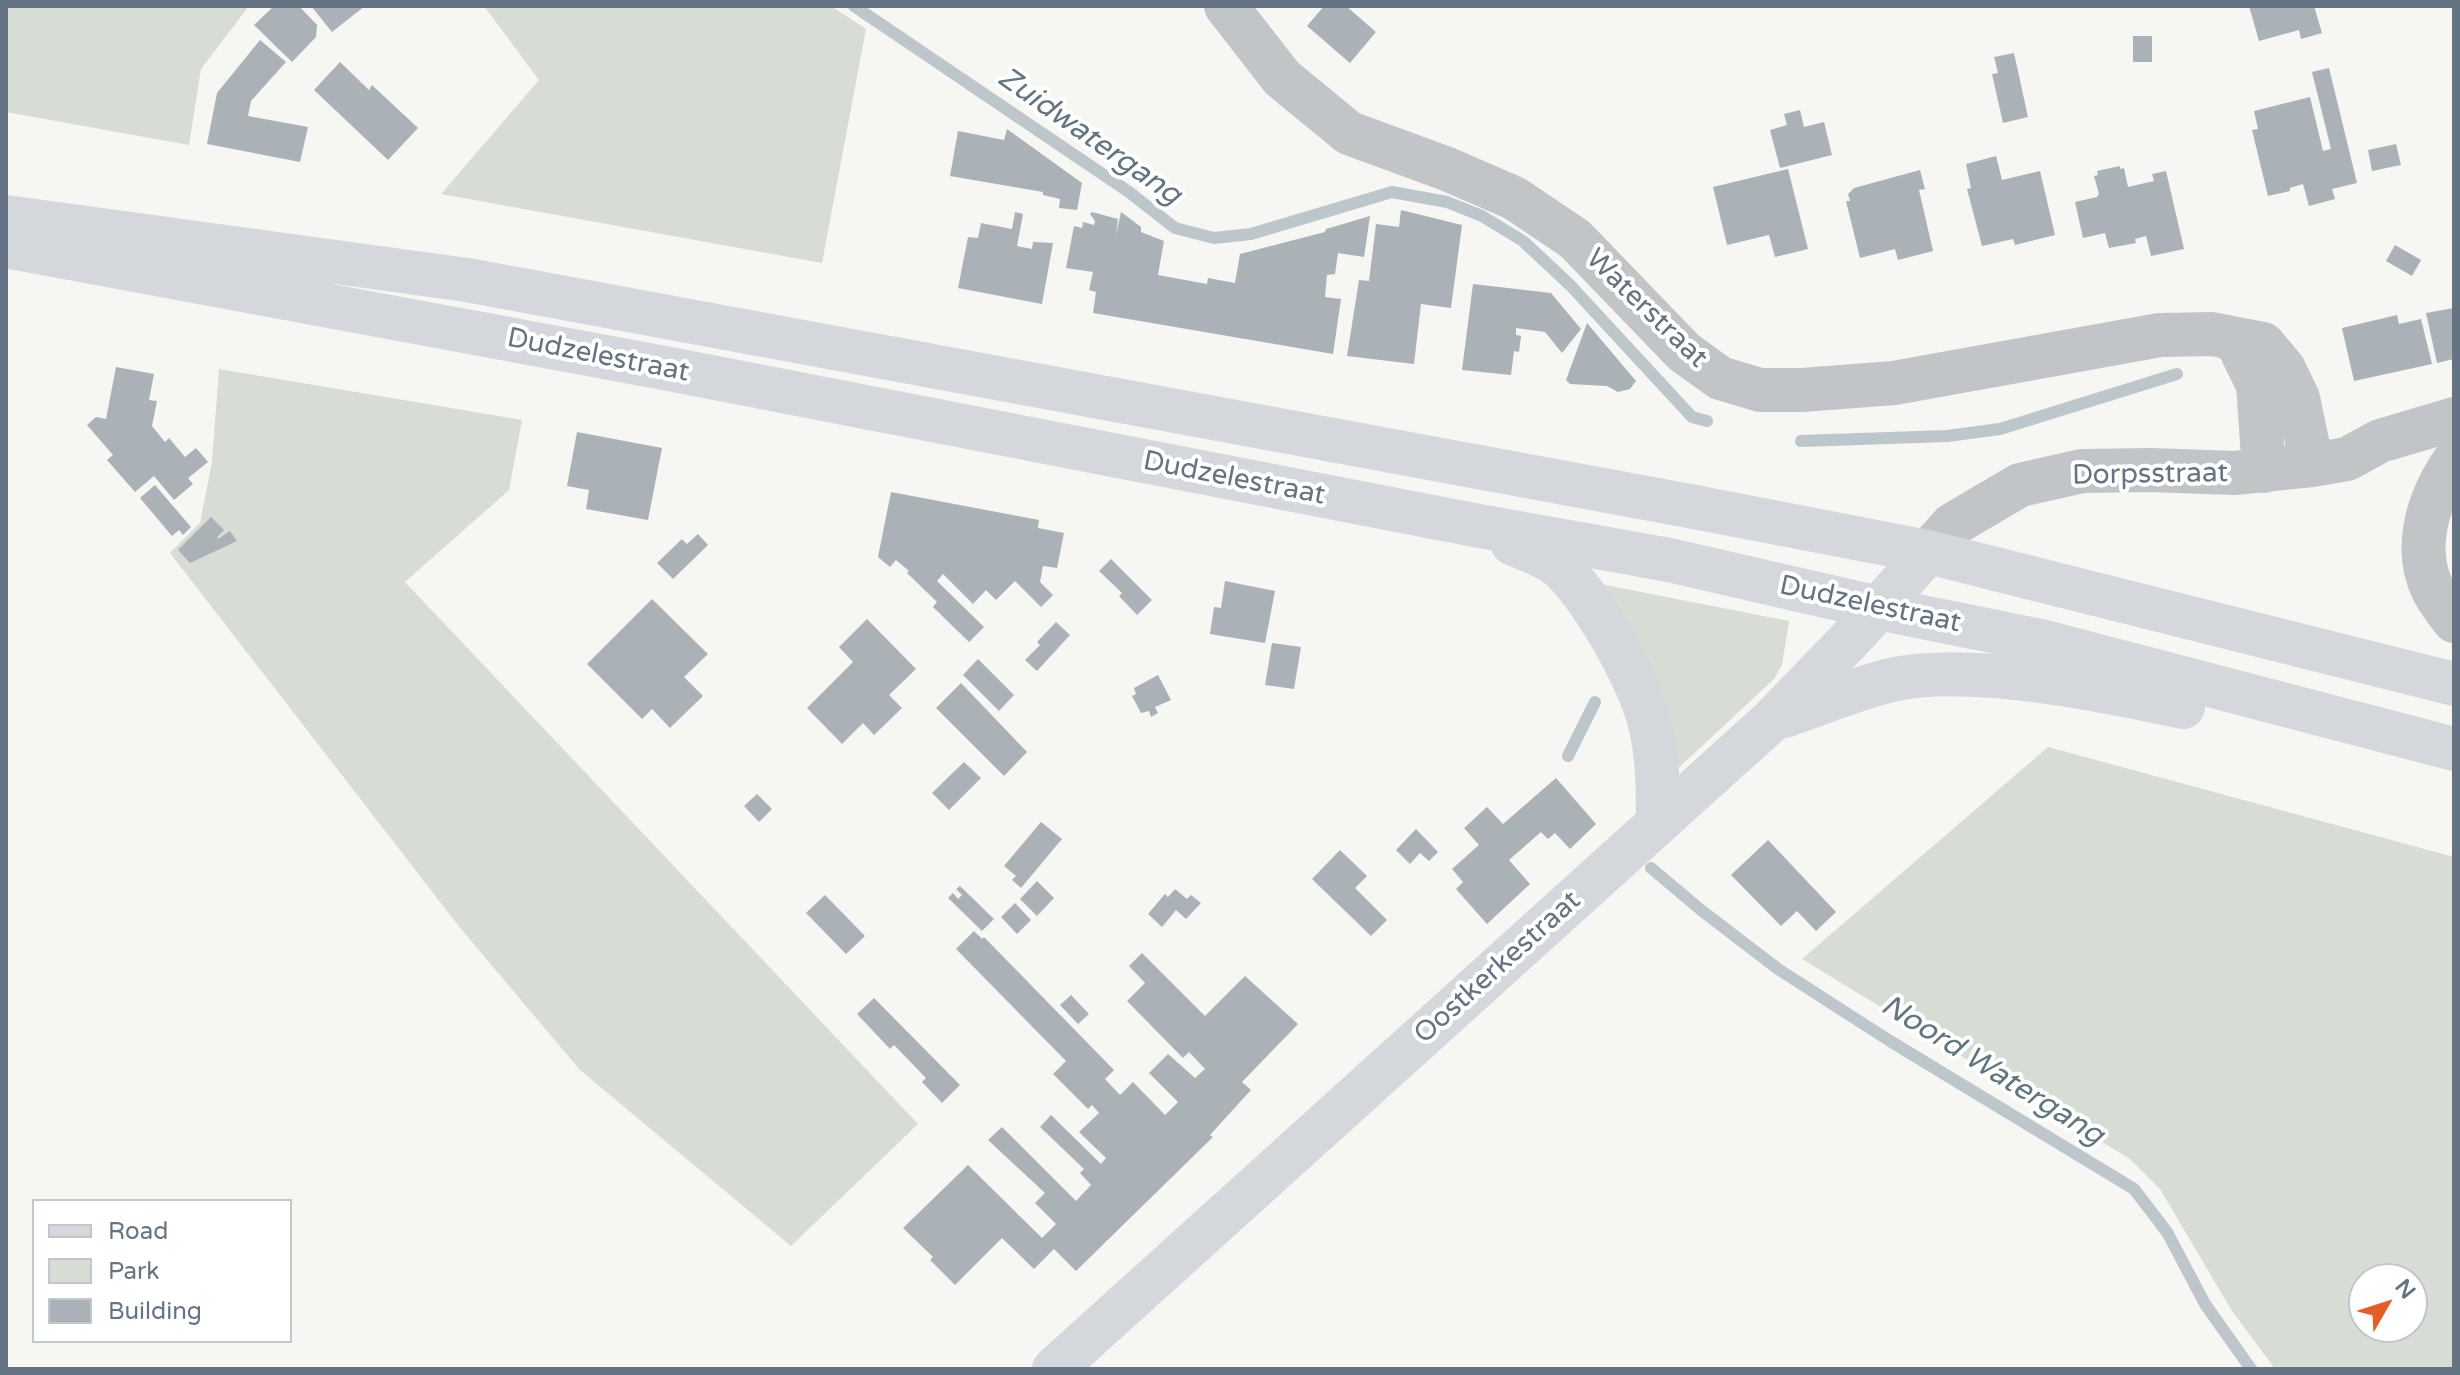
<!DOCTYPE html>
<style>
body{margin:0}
#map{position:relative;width:2460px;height:1375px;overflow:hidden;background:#f6f6f3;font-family:"Varela Round",sans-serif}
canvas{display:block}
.frame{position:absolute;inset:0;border:8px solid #657484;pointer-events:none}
.legend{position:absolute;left:32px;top:1199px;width:260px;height:144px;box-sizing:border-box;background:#fff;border:2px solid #c1c7ce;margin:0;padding:10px 14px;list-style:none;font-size:24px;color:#657484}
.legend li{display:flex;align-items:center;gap:16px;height:40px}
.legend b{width:40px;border:2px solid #c1c7ce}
.north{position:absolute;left:2348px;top:1263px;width:80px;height:80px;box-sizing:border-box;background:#fff;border:2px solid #c1c7ce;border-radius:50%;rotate:51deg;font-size:22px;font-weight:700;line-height:32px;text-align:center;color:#657484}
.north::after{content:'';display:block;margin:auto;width:28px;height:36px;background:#e55f24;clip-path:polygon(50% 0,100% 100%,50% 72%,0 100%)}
</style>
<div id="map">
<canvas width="2460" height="1375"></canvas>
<div class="frame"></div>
<ul class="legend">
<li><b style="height:10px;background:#d4d8dc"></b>Road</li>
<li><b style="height:22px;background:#d7ddd4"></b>Park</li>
<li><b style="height:22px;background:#aab2b8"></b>Building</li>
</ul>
<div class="north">N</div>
</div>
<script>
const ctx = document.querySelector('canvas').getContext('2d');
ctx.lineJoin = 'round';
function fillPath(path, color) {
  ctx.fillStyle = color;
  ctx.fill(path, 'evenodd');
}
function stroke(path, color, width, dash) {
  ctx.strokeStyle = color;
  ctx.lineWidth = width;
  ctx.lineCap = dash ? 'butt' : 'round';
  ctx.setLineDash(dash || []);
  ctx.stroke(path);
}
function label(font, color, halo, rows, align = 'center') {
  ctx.font = font + ' "Varela Round",sans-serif';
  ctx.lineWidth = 8;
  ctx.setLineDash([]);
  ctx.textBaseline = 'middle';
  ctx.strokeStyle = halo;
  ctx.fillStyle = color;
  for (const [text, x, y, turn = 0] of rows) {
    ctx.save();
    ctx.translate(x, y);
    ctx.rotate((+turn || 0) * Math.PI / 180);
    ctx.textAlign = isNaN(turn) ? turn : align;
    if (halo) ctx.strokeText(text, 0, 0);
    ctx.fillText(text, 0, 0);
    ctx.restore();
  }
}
const green = new Path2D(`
 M6 6H249L201 69 189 145 6 112Z
 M484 6H831L866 29 822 263 441 194 539 80Z
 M219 369 522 420 509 490 405 582 918 1124 791 1246 580 1070 461 929 170 553 200 523 212 462Z
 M1570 578 1789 621 1782 665 1774 679 1658 787Z
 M2048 747 2454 857V1369H2275L2232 1311 2160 1189 2130 1159 1802 959ZM2412 1279V1327H2364V1279Z`);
const stream = new Path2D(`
 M854 6 1129 192 1175 228 1214 238 1251 234 1392 192 1447 202 1482 216 1523 241 1570 285 1692 417 1707 421
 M1801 441 1947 436 2000 429 2177 374
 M1568 756 1595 702
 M1651 868 1701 910 1778 969 1890 1041 2134 1189 2167 1232 2205 1304 2251 1369`);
const building = new Path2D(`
 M274 6H299L317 25 316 37 292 62 254 25Z
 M311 6H365L332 32Z
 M1324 6H1346L1376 32 1350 63 1307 26Z
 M2249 6H2314L2322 33 2301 39 2299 30 2259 41Z
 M2133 36H2152V62H2133Z
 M260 40 286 62 251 101 248 116 308 127 300 162 207 144 217 93Z
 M2014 53 2028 117 2003 123 1992 74 1998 73 1994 57Z
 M340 62 369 90 372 85 418 128 388 160 314 90Z
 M2329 68 2357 183 2332 189 2335 199 2309 206 2303 184 2290 188V191L2268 196 2252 130 2258 129 2254 111 2310 97 2323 151 2331 149 2312 72Z
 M1800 110 1804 127 1824 122 1832 155 1780 168 1770 130 1787 125 1784 114Z
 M1007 129 1082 183 1077 210 1059 208 1060 199 1043 195V192L950 176 958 131 1004 140Z
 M2396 144 2401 165 2372 171 2368 150Z
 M1996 156 2002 180 2040 171 2055 235 2015 245 2013 239 1982 246 1967 189 1971 188 1966 164Z
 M2120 166V169L2124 168 2128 187 2154 181 2152 174 2166 171 2184 249 2151 256 2146 236 2135 239 2136 243 2109 248 2105 233 2083 238 2075 202 2097 197 2099 194 2094 176 2098 175 2097 171Z
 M1788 169 1808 249 1775 257 1769 235 1727 245 1713 187Z
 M1920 170 1925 189 1919 190 1933 251 1898 260 1895 249 1860 258 1846 201H1850L1848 194 1854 188Z
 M1401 210 1462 225 1451 308 1421 304 1414 364 1347 356 1359 280 1369 281 1376 224 1399 227Z
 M1015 212 1023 214 1017 246 1032 249 1033 242 1053 243 1042 304 958 288 968 237 978 238 981 223 1012 229Z
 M1092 212 1118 219 1116 235 1121 212 1141 227V232L1164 241 1158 275 1207 284 1208 278 1235 283 1240 254 1325 232 1326 229 1370 216 1364 257 1338 253 1335 274 1327 275 1325 297 1341 299 1333 354 1093 313 1096 292 1089 290 1093 272 1066 268 1074 226 1082 228 1083 222 1094 225 1095 221 1090 214Z
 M2395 245 2421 260 2412 276 2386 261Z
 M1473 284 1551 293 1581 329 1562 353 1545 332 1516 328V335L1521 336 1519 352 1514 351 1511 375 1462 370Z
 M2454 308V359L2437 363 2426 313Z
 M2397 315 2399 324 2421 319 2432 364 2354 381 2342 328Z
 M1587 323 1636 381 1630 389 1618 392 1607 386 1570 384 1566 380Z
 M116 367 154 374 149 400 157 401 152 426 165 442 169 438 185 457 196 448 208 462 188 478 193 484 174 500 154 476 135 492 107 460 113 455 87 425 96 417 106 419Z
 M577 432 662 448 648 520 586 509 589 490 567 486Z
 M155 485 191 527 183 535 179 530 172 536 140 498Z
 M891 492 1039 520 1038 528 1064 533 1057 568 1043 566 1040 582 1053 595 1041 607 1015 581 996 600 986 590 973 604 943 574 937 581 984 627 969 642 933 607 937 602 907 573 909 571 896 560 890 567 878 557Z
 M211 517 224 530 217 537 218 539 230 531 237 541 190 563 178 550Z
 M698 534 708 545 673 579 657 563 682 539 687 544Z
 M1111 559 1152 600 1137 615 1119 596 1122 593 1099 571Z
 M1225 581 1275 591 1265 643 1210 634 1214 607 1221 608Z
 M652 599 708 654 684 677 703 696 670 728 652 709 642 719 587 664Z
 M867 619 916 669 889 695 902 708 874 735 863 723 842 744 807 708 853 662 839 647Z
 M1056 622 1070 635 1037 671 1025 660 1040 645 1037 642Z
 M1272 643 1301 647 1294 689 1265 685Z
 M978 659 1014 695 999 711 963 675Z
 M1158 675 1171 700 1155 707 1158 713 1151 717 1149 711 1141 713 1132 696 1136 694 1134 688Z
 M961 683 1027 752 1004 776 936 708Z
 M964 762 981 778 949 810 932 793Z
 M1556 778 1596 824 1570 849 1555 833 1548 839 1541 832 1509 860 1530 884 1487 924 1456 889 1463 882 1452 869 1479 845 1464 828 1487 807 1503 824Z
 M757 794 772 809 759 822 744 806Z
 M1041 822 1062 839 1021 888 1012 880 1016 876 1004 866Z
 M1416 829 1438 852 1429 861 1420 853 1410 864 1396 850Z
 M1768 840 1836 912 1816 931 1797 911 1781 926 1731 875Z
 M1340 850 1367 876 1355 888 1387 920 1371 936 1312 879Z
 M1037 881 1054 898 1037 916 1020 899Z
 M960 886 994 919 982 931 948 898 953 893 958 899 962 895 956 889Z
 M1175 889 1187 899 1191 895 1201 903 1186 919 1176 910 1162 927 1148 914 1165 894 1168 897Z
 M825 895 865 936 846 954 806 913Z
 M1015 903 1031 920 1017 934 1001 917Z
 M974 931 982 939 984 937 1114 1070 1105 1079 1120 1095 1133 1082 1165 1115 1178 1102 1149 1073 1168 1054 1195 1078 1205 1069 1189 1052 1183 1058 1127 1001 1145 983 1129 966 1142 953 1205 1016 1245 976 1298 1024 1242 1082 1251 1090 1210 1135 1213 1137 1076 1271 1054 1249 1034 1269 1002 1238 955 1285 930 1260 933 1257 903 1228 968 1165 1042 1238 1056 1224 1035 1203 1045 1193 988 1140 1002 1127 1076 1201 1091 1185 1080 1173 1084 1169 1040 1127 1051 1115 1101 1164 1106 1158 1079 1132 1099 1113 1092 1105 1088 1109 1053 1074 1066 1061 956 949Z
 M1071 995 1089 1014 1078 1024 1060 1005Z
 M874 998 960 1085 942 1103 922 1082 926 1078 894 1045 890 1049 857 1014Z`);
const minor = new Path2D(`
 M1226 6 1282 78 1349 133 1447 169 1514 198 1575 239 1684 352 1720 378 1760 390H1802L1894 383 2160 335 2212 334 2263 344 2284 369 2298 398 2312 465
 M2236 340 2258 385 2264 471
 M2454 461C2429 497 2412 547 2433 590 2438 601 2447 611 2454 621
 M1928 552 1952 525 2020 485 2082 471 2151 470 2234 473 2312 465 2347 459 2380 441 2454 419`);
const major = new Path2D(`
 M6 217 467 280 1684 505 1928 552 2454 684
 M6 246 659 367 1474 525 1669 560 1878 608 2041 641 2454 749
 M1512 543C1526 550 1544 555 1557 565 1590 591 1641 683 1650 724 1658 756 1658 791 1658 823
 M1781 717C1817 705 1854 689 1891 680 1971 662 2103 690 2183 707
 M1054 1369 1771 721 1858 631 1928 552`);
const streetNames = [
 ["Waterstraat",1646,309,44],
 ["Dudzelestraat",598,356,11],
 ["Dorpsstraat",2150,475,-1],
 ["Dudzelestraat",1234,479,11],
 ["Dudzelestraat",1870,605,12],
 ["Oostkerkestraat",1498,968,-42]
];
const waterNames = [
 ["Zuidwatergang",1089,137,35],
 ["Noord Watergang",1992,1071,32]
];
fillPath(green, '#d7ddd4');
stroke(stream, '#bcc6cb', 12);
fillPath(building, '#aab2b8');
stroke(minor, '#c1c5c8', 44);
stroke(major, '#d4d8dc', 44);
label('28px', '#657484', '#fff', streetNames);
label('italic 30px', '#607680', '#fff', waterNames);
</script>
